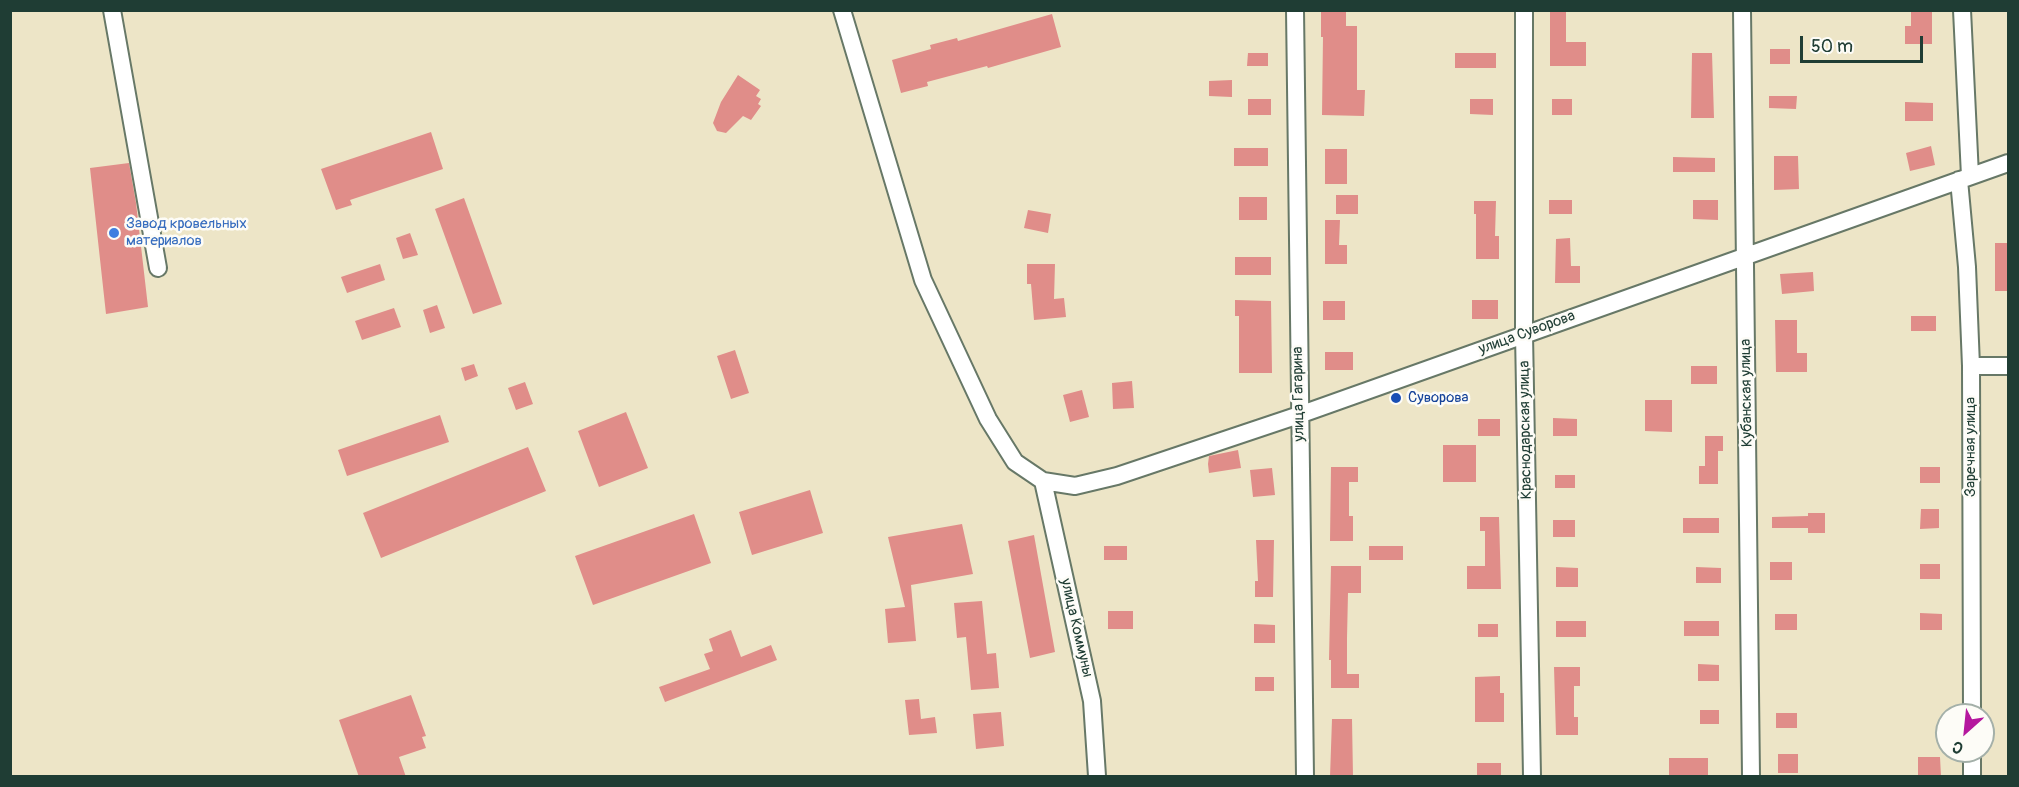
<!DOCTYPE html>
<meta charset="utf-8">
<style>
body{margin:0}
#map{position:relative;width:2019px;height:787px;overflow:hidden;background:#ede5c7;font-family:Pangolin,sans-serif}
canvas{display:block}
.frame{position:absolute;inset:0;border:12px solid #1f3d34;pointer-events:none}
.north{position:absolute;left:1935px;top:703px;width:60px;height:60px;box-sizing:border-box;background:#fdfcf7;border:2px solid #a4b0a9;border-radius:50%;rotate:207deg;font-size:16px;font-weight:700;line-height:24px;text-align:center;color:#1f3d34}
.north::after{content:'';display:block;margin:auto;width:21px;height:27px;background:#b5179e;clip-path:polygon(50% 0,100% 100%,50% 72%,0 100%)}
.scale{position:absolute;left:1800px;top:36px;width:123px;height:27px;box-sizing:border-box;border:3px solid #1f3d34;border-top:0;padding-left:8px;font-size:18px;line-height:21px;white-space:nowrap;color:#1f3d34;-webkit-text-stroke:4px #fdfcf7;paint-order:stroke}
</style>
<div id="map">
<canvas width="2019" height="787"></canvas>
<div class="frame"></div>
<div class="north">С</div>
<div class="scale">50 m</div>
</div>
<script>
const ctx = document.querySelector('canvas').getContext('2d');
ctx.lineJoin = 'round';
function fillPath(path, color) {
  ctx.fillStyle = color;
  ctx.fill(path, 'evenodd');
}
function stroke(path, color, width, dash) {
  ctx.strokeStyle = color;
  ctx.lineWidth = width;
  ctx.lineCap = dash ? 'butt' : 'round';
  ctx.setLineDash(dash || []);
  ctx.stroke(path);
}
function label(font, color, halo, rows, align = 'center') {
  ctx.font = font + ' Pangolin,sans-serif';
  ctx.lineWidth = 5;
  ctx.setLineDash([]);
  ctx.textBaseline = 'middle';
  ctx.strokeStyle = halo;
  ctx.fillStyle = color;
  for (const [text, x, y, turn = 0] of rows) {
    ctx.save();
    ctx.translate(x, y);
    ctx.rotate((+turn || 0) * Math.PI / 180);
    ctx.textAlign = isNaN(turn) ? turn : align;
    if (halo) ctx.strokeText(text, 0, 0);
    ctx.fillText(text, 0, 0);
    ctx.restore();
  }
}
const building = new Path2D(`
 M1321 10H1346V26H1357V90H1365L1364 116 1322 115 1323 37H1321Z
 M1550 10H1566V42H1586V66H1550Z
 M1911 10H1932V44H1905V26H1911Z
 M1052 14 1061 47 988 68 987 66 927 82 928 86 901 93 892 60 931 49 930 45 957 38 958 41Z
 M1770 49H1790V64H1770Z
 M1248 53H1268V66H1247Z
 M1455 53H1496V68H1455Z
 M1692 53H1712L1714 118H1691Z
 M738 75 760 90 756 96 761 99 758 104 761 106 751 120 743 116 726 133 717 131 713 123 721 102Z
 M1232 80V97L1209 96V81Z
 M1769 96H1797L1796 109 1769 108Z
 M1248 99H1271V115H1248Z
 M1470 99H1493V115L1470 114Z
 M1552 99H1572V115H1552Z
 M1905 102 1933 103V121H1905Z
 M431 132 443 169 350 200 352 205 336 210 321 169Z
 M1931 146 1935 165 1910 171 1906 153Z
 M1234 148H1268V166H1234Z
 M1325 149H1347V184H1325Z
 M1774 156H1798L1799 189 1774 190Z
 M1673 157 1715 158V172H1673Z
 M129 163 136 203 148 307 106 314 90 168Z
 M1336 195H1358V214H1336Z
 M1239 197H1267V220H1239Z
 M464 198 502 304 473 314 435 209Z
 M1549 200H1572V214H1549Z
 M1693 200H1718V220L1693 219Z
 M1474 201H1496L1495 236H1499V259H1476V214H1474Z
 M1028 210 1051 214 1048 233 1024 228Z
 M1325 220H1340L1339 245H1347V264H1325Z
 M410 233 418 255 403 259 396 238Z
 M1570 238 1571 266H1580V283H1555L1556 239Z
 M1995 243H2008V291H1995Z
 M1235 257H1271V275H1235Z
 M380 264 385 280 347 293 341 277Z
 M1027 264H1055L1054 299 1064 298 1066 317 1034 320 1031 284H1027Z
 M1813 272 1814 291 1782 294 1780 274Z
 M1235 300 1271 301 1272 373H1239V316H1235Z
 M1472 300H1498V319H1472Z
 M1323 301H1345V320H1323Z
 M437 305 445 328 430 333 423 310Z
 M394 308 401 327 362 340 355 321Z
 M1911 316H1936V331H1911Z
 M1775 320H1797V353H1807V372H1776Z
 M735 350 749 393 731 399 717 356Z
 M1325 352H1353V370H1325Z
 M474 364 478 376 465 381 461 368Z
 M1691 366H1717V384H1691Z
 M1132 381 1134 408 1113 409 1112 383Z
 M525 382 533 404 516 410 508 388Z
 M1082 390 1089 417 1070 422 1063 395Z
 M1645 400H1672V432L1645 431Z
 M626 412 648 468 599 487 578 431Z
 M440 415 449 442 347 476 338 450Z
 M1553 418 1577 419V436H1553Z
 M1478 419H1500V436H1478Z
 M1705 436H1723V451H1718V484H1699V466H1705Z
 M1443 445H1476V482H1443Z
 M528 447 546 491 381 558 363 513Z
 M1238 450 1241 468 1209 473 1208 464 1209 456Z
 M1331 467H1358V482H1349V516H1353V541H1330Z
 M1920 467H1940V483H1920Z
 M1272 468 1275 495 1253 497 1250 470Z
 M1555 475H1575V488H1555Z
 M810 490 823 533 752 555 739 512Z
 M1921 509H1939V528L1920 529Z
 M1808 513H1825V533H1808V528H1772V517L1808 516Z
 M694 514 711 563 593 605 575 556Z
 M1480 517H1499L1501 589H1467V566H1485V531H1480Z
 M1683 518H1719V533H1683Z
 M1553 520H1575V537H1553Z
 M962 524 973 574 911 585 916 641 888 643 885 609 905 607 888 537Z
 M1034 535 1055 652 1030 658 1008 541Z
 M1256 540H1274L1273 597H1255V581H1258Z
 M1104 546H1127V560H1104Z
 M1369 546H1403V560H1369Z
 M1770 562H1792V580H1770Z
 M1920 564H1940V579H1920Z
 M1331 566H1361V593H1348L1347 638V674H1359V688H1331V660H1329Z
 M1556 567 1578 568V587H1556Z
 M1696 567 1721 568V583H1696Z
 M982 601 987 654 996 653 999 688 971 690 966 637 957 638 954 603Z
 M1108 611H1133V629H1108Z
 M1920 613 1942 614V630H1920Z
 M1775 614H1797V630H1775Z
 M1556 621H1586V637H1556Z
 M1684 621H1719V636H1684Z
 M1254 624 1275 625V643H1254Z
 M1478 624H1498V637H1478Z
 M731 630 741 657 771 645 777 660 665 702 659 687 710 669 704 654 713 651 709 639Z
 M1698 664 1719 665V681H1698Z
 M1554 667H1580V686H1574V717H1578V735H1556Z
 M1500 676V693H1504V722H1475V677Z
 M1255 677H1274V691H1255Z
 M411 695 426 736 422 737 426 748 399 757 406 777H359L339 720Z
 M919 699 921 719 935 717 937 733 909 735 905 700Z
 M1700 710H1719V724H1700Z
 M1001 712 1004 746 976 749 973 714Z
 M1776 713H1797V728H1776Z
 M1332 719H1352L1353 777H1330Z
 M1778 754H1798V773H1778Z
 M1918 757H1940L1941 776H1918Z
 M1669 758H1708V777L1669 776Z
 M1477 763H1501V777H1477Z`);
const minor = new Path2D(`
 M112 10 158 268
 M842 10 923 280 988 419 1015 462 1043 481 1075 486 1117 476 1299 415 2008 163
 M1295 10 1305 776
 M1524 10V334L1532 776
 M1742 10 1751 776
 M1962 10 1970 176
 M1959 180 1967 267 1971 366 1972 715
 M1971 366H2008
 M1043 481 1092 701 1097 776
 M1972 751V776`);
const markers = [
 [114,233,6,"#3f7fe0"],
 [1396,398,6,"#1a4fb4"]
];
const shopNames = [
 ["Завод кровельных",126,224],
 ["материалов",126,241]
];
const streetNames = [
 ["улица Суворова",1527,333,-20],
 ["Кубанская улица",1747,393,-91],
 ["улица Гагарина",1299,394,-91],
 ["Краснодарская улица",1526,430,-91],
 ["Заречная улица",1971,447,-90],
 ["улица Коммуны",1076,628,77]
];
const transitNames = [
 ["Суворова",1408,398]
];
fillPath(building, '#e08d89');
stroke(minor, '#677867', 20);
stroke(minor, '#fff', 16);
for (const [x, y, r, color] of markers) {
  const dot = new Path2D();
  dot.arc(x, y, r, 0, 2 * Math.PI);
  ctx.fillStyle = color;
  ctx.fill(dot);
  stroke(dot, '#fdfcf7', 2);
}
label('15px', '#366cbe', '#fdfcf7', shopNames, 'left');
label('15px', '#1f3d34', '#fdfcf7', streetNames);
label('15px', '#164399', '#fdfcf7', transitNames, 'left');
</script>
